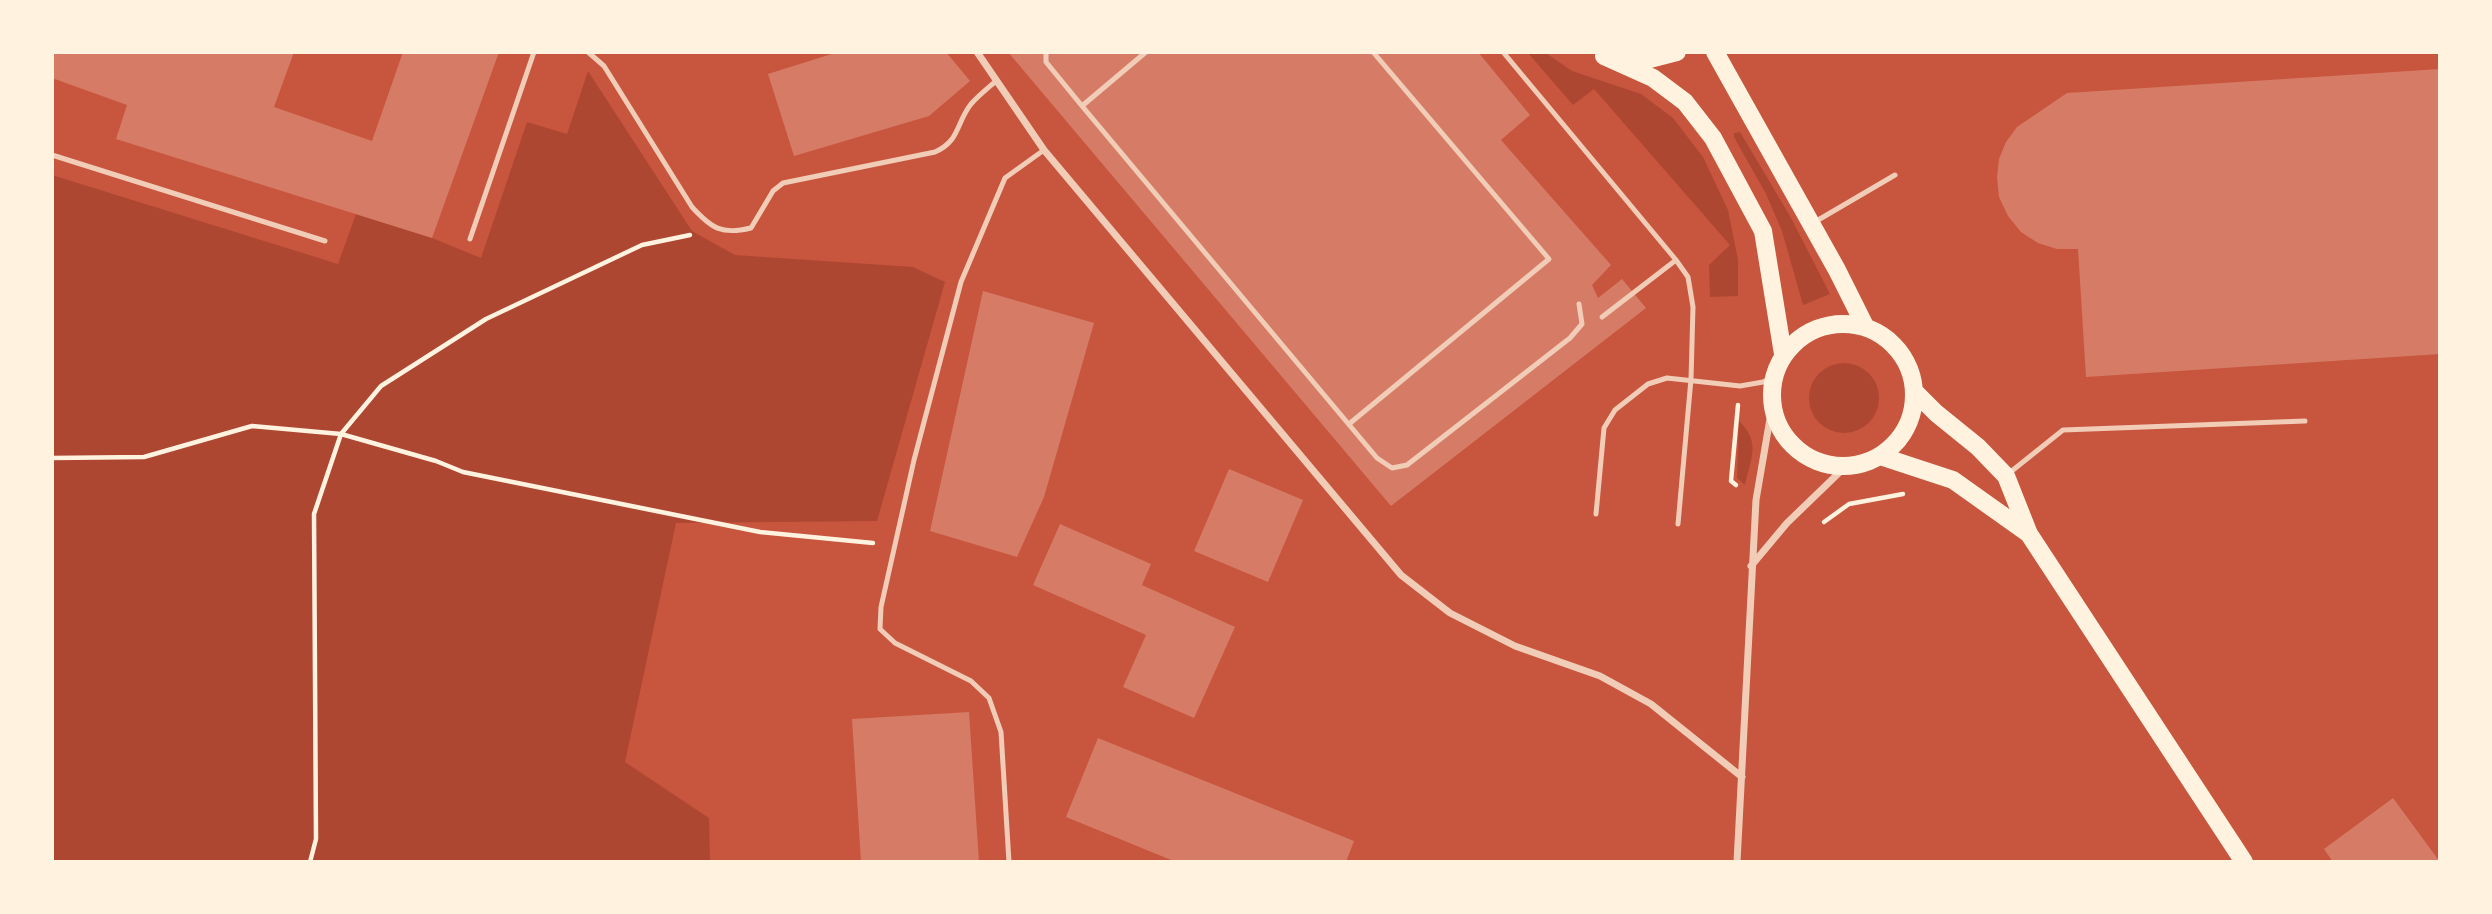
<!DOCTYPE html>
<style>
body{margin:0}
#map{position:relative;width:2492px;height:914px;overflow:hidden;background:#c8553d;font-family:Jost,sans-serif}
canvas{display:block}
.frame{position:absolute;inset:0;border:54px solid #fff3e0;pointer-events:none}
</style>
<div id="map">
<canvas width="2492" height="914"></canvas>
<div class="frame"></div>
</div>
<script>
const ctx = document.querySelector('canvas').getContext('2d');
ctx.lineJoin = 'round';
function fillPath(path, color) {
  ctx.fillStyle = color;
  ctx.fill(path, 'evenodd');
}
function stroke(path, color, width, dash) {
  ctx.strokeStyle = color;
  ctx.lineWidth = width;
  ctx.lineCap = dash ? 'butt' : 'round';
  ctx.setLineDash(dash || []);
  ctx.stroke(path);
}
const green = new Path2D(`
 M1528 53H1546L1572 71 1641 94 1673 118 1703 157 1728 210 1738 260V296L1710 297 1709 265 1730 245 1594 89 1573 105Z
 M588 71 692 231 735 255 913 267 945 282 877 521 676 523 625 762 709 818 710 861H53L52 175 338 264 356 214 432 238 481 258 527 122 567 134Z
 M1740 132 1790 216 1830 294 1803 305 1782 231 1766 194 1734 137V133Z
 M1809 398a35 35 0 1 1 70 0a35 35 0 1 1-70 0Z
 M1739 421C1761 442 1751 458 1745 485L1737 478Z`);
const building = new Path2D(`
 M52 52H294L274 107 372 141 403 52H499L432 238 116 139 127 105 52 78Z
 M838 52H946L970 81 929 116 794 156 768 74Z
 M1008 52H1478L1530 115 1501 140 1611 265 1592 285 1598 298 1622 279 1646 308 1391 506Z
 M2440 69V354L2086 377 2078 249H2057L2038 243 2021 232 2008 216 1999 197 1997 177 1999 159 2006 142 2017 127 2067 93Z
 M983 291 1094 323 1044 497 1017 557 930 531Z
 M1229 469 1303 500 1268 582 1194 551Z
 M1060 524 1151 564 1142 585 1235 627 1194 718 1123 687 1146 635 1033 585Z
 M969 712 979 862H861L852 719Z
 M1098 738 1354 841 1346 862H1176L1066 817Z
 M2393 798 2440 862H2333L2324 849Z`);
const path = new Path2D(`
 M52 458 144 457 252 426 341 434 436 461 463 472 760 532 873 543
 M1736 485 1731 481 1738 405
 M1824 522 1849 504 1903 494
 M310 862 316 839 314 514 341 434 381 386 486 319 642 245 690 235`);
const service = new Path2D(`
 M588 52 604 66 692 207C712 229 722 235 751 228L773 191 783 183 935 152C960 141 956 123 971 104 978 96 988 88 996 81
 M1046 52V62L1082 106 1377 458 1392 468 1407 465 1570 338 1582 324 1579 304
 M1503 52 1676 260 1688 277 1693 307 1691 379 1678 524
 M1082 106 1146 52
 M52 155 325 241
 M1813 223 1895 175
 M470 239 534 52
 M1602 317 1676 260
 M1349 424 1549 259 1373 52
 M2008 474 2063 430 2305 421
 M1596 514 1604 428 1615 410 1648 384 1667 378 1740 386 1763 382 1773 377
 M1009 862 1001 732 989 698 971 681 895 643 880 629 881 607 914 460 961 282 1005 178 1044 150`);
const minor = new Path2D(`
 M977 52 1044 150 1401 575 1450 613 1515 646 1600 676 1651 704 1742 777
 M1751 566 1787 523 1845 467
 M1737 862 1756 500 1772 407`);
const primary = new Path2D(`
 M1715 52 1837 270 1865 326
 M1604 56 1653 78 1685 102 1713 138 1763 231 1783 354
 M1621 58 1642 61 1677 52
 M1772 395a71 71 0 1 1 142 0a71 71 0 1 1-142 0Z
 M1915 392 1936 413 1978 447 2006 476 2029 534 2244 862
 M1880 456 1953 480 2029 534`);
fillPath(green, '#ae4732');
fillPath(building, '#d67c66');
stroke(path, '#fff3e0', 4.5);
stroke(service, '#f1ccb7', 5);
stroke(minor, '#f1ccb7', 7);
stroke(primary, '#fff3e0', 18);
</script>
